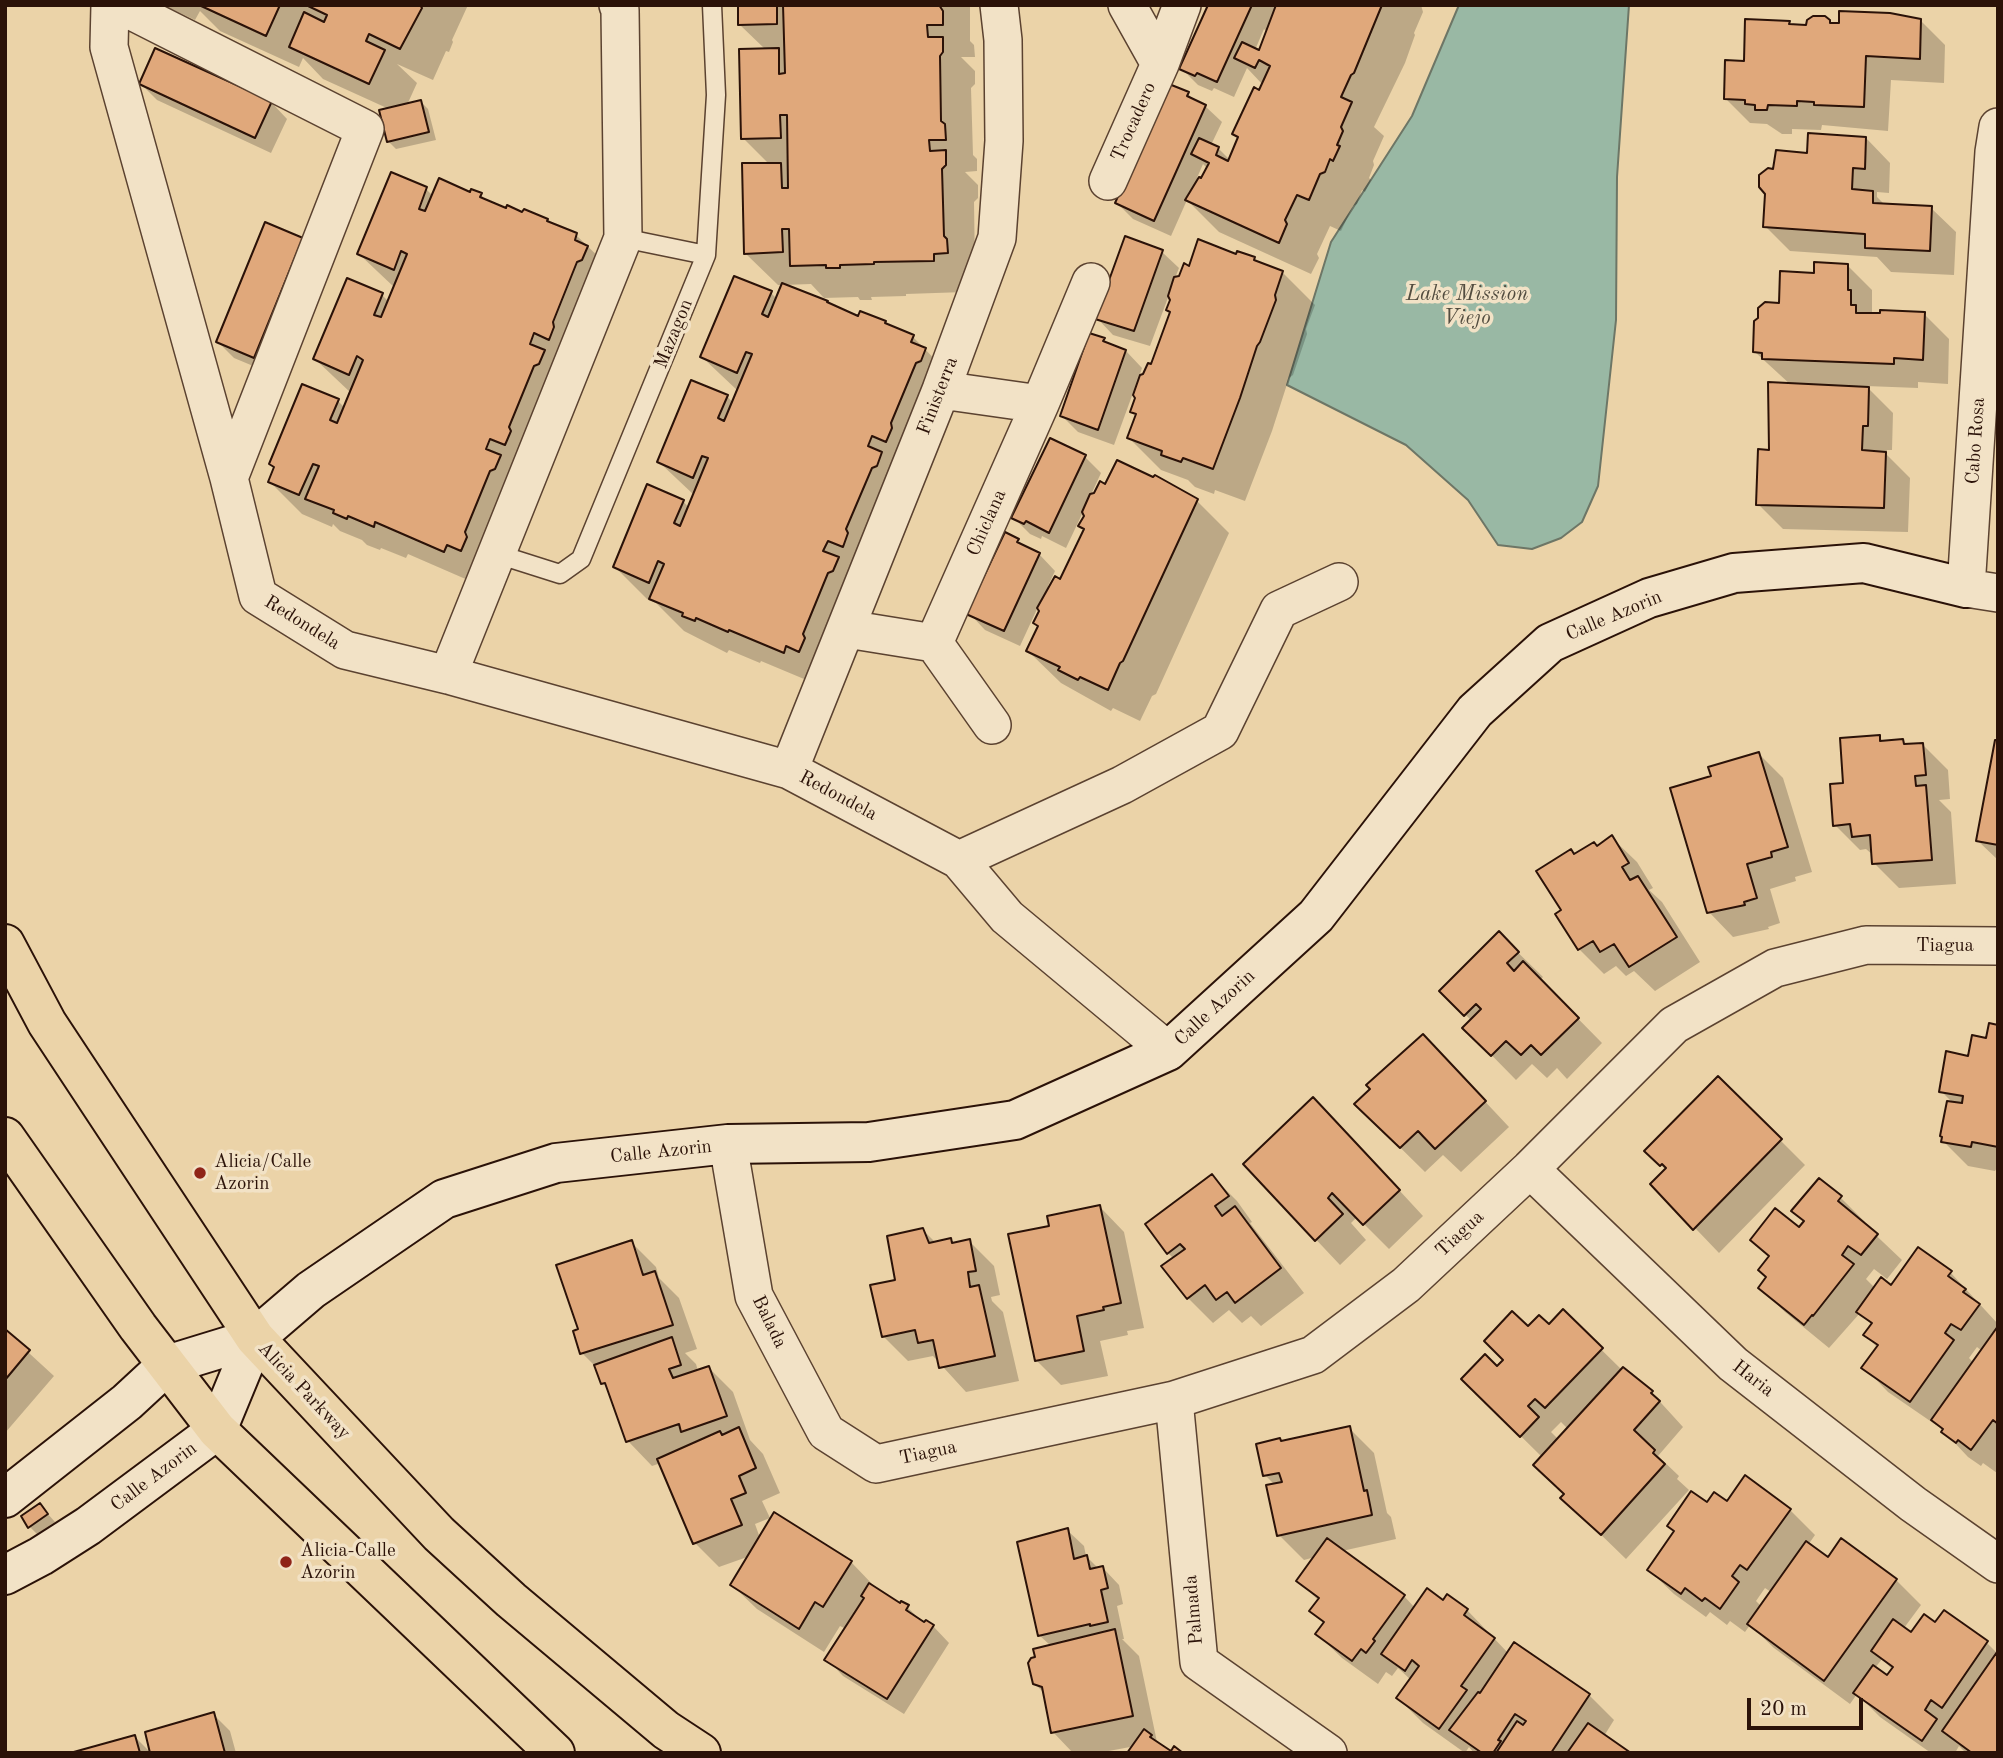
<!DOCTYPE html>
<style>
body{margin:0}
#map{position:relative;width:2003px;height:1758px;overflow:hidden;background:#ebd3a8;font-family:"Old Standard TT",serif}
canvas{display:block}
.frame{position:absolute;inset:0;border:7px solid #2b1208;pointer-events:none}
.scale{position:absolute;left:1747px;top:1698px;width:116px;height:32px;box-sizing:border-box;border:4px solid #2b1208;border-top:0;padding-left:9px;font-size:21px;line-height:24px;white-space:nowrap;color:#2b1208;-webkit-text-stroke:5px #f2e2c6;paint-order:stroke}
</style>
<div id="map">
<canvas width="2003" height="1758"></canvas>
<div class="frame"></div>
<div class="scale">20 m</div>
</div>
<script>
const ctx = document.querySelector('canvas').getContext('2d');
ctx.lineJoin = 'round';
function fillPath(path, color) {
  ctx.fillStyle = color;
  ctx.fill(path, 'evenodd');
}
function stroke(path, color, width, dash) {
  ctx.strokeStyle = color;
  ctx.lineWidth = width;
  ctx.lineCap = dash ? 'butt' : 'round';
  ctx.setLineDash(dash || []);
  ctx.stroke(path);
}
function label(font, color, halo, rows, align = 'center') {
  ctx.font = font + ' "Old Standard TT",serif';
  ctx.lineWidth = 7;
  ctx.setLineDash([]);
  ctx.textBaseline = 'middle';
  ctx.strokeStyle = halo;
  ctx.fillStyle = color;
  for (const [text, x, y, turn = 0] of rows) {
    ctx.save();
    ctx.translate(x, y);
    ctx.rotate((+turn || 0) * Math.PI / 180);
    ctx.textAlign = isNaN(turn) ? turn : align;
    if (halo) ctx.strokeText(text, 0, 0);
    ctx.fillText(text, 0, 0);
    ctx.restore();
  }
}
const water = new Path2D(`
 M1459 5H1629L1617 177 1616 320 1598 486 1582 522 1561 538 1532 549 1498 545 1468 500 1406 445 1287 385 1331 242 1412 116Z`);
const shadow = new Path2D(`
 M163 5H468L452 40 453 42 449 52 446 51 433 80 397 64 417 83 407 105 420 101 428 109 436 140 396 149 389 142V109L323 79 303 58 299 67 220 31 200 11 195 20Z
 M739 5H970V41L974 45 975 57H961L975 71V84L971 88 973 155 977 159V171L965 172 978 185V198L974 202 975 269 965 292 906 294V296L871 297 872 300H860L858 297 824 298 811 284 783 285 913 337 957 382 816 684 761 661 760 663 729 650 727 653 684 631 656 603 647 599 615 567 683 501 689 508 694 495 659 462 727 396 733 403 738 391 702 357 771 293 777 299 783 285H778L745 253 770 165 743 138 766 50 740 25Z
 M1210 5H1421L1423 12 1414 33 1415 35 1405 63 1374 127 1384 136 1373 161 1374 165 1369 178 1371 180 1365 192 1362 190 1357 204 1353 206 1341 231 1330 226 1317 254 1319 258 1311 274 1219 232 1187 200 1171 236 1133 219 1117 203 1188 94 1195 101 1205 106 1222 122 1211 145 1218 148 1230 160 1239 139 1234 134 1263 85 1247 68 1234 97 1214 88 1212 91 1198 85 1181 68ZM1264 29 1269 34 1260 52 1255 50ZM1203 164 1208 169 1202 180 1197 178Z
 M1920 20 1945 45 1944 83 1891 80 1888 131 1822 125 1821 130 1792 129V134H1782L1767 124 1750 123 1726 99 1745 63 1789 23 1792 26 1808 27 1829 21 1832 25Z
 M141 84 271 102 287 119 271 153 157 100Z
 M1866 138 1890 163 1889 193 1877 192V197L1885 205 1931 208 1956 232 1954 275 1891 272 1877 257 1790 251 1765 226 1774 171 1809 154Z
 M392 174 426 189 433 196 481 195 488 203 523 214 525 211 547 220 576 235 609 267 477 584 408 554 406 558 381 548 380 550 367 545 362 540 340 531 333 524 332 527 302 514 270 482 338 401 345 408 351 393 315 359 348 280 382 295 389 302 395 288 359 254Z
 M1126 238 1162 252 1179 268 1175 278 1180 277 1190 268 1237 256 1254 259 1259 264 1282 272 1315 305 1306 329 1307 334 1293 375 1289 378 1272 431 1245 501 1215 490 1214 494 1195 487 1188 480 1161 470 1129 438 1137 416 1132 411 1137 398 1133 393 1114 445 1078 432 1062 416 1090 335 1126 351 1142 368 1139 377 1145 375 1152 366 1171 313 1172 299 1169 295 1150 346 1113 335 1097 318Z
 M302 240 270 373 234 358 218 342Z
 M1848 266 1872 290V314H1924L1949 339 1948 384 1918 382V388L1866 386 1893 413 1892 450H1887V455L1910 478 1908 532 1783 529 1758 504 1770 451 1791 385 1755 352 1781 305 1816 275Z
 M1085 457 1101 473 1090 497 1196 500 1229 533 1156 694 1152 696 1140 721 1113 708 1111 711 1061 683 1028 651 1039 628 1035 623 1041 611 1038 607 1020 646 985 630 969 613 1018 540 1025 548 1039 554 1055 571 1048 586 1050 587 1061 581 1085 531 1081 526 1086 516 1083 512 1066 548 1042 536 1041 539 1030 534 1014 518Z
 M1879 737 1885 743 1903 741 1907 746 1923 745 1948 770 1950 799 1939 800 1951 812 1956 884 1899 888 1874 863V856L1866 849 1860 850 1835 825 1845 785Z
 M1998 742V860L1978 841Z
 M1759 754 1783 778 1812 872 1795 877 1796 881 1770 889 1780 923 1768 927 1769 929 1733 937 1709 912 1714 777Z
 M1612 838 1637 862 1653 888 1649 890 1662 902 1700 962 1655 991 1634 971 1626 976 1616 966 1604 974 1579 949 1563 911 1571 851 1576 856 1597 847Z
 M1499 934 1543 977 1540 980 1602 1043 1567 1079 1557 1068 1547 1078 1532 1064 1516 1080 1465 1028 1472 1021 1441 991Z
 M1998 1026V1166L1995 1171 1968 1166 1943 1141 1953 1103 1941 1091Z
 M1447 1061 1509 1127 1461 1172 1443 1155 1425 1172 1356 1104Z
 M1718 1078 1805 1165 1719 1253 1653 1184 1666 1170 1647 1151Z
 M1338 1124 1423 1216 1389 1249 1357 1217 1351 1223 1366 1240 1340 1265 1245 1164Z
 M1212 1176 1237 1201 1252 1222 1250 1223 1304 1293 1261 1326 1251 1316 1242 1323 1229 1310 1213 1323 1188 1298 1174 1259 1168 1253Z
 M1841 1198 1865 1222 1864 1224 1902 1260 1887 1279 1874 1269 1866 1279 1875 1288H1892L1950 1272 1998 1324 1997 1473 1983 1463 1981 1466 1968 1457 1937 1424 1936 1425 1888 1392 1864 1367 1878 1348 1865 1335 1872 1325 1860 1313 1829 1348 1785 1312 1760 1288 1768 1278 1770 1258 1752 1240 1799 1229 1805 1222 1793 1211ZM1977 1347 1982 1351 1974 1363 1969 1358Z
 M1100 1207 1124 1232 1144 1328 1127 1331 1128 1335 1100 1341 1108 1376 1061 1385 1036 1360 1051 1227Z
 M923 1230 936 1243 951 1240 955 1244 969 1241 994 1266 1000 1295 991 1297 992 1301 1003 1312 1019 1381 966 1392 933 1356 908 1361 883 1336 897 1281Z
 M631 1242 656 1267 659 1278 679 1298 697 1349 685 1353 696 1364 698 1371 709 1368 733 1392 750 1440 763 1454 780 1493 762 1501 770 1518 755 1524 760 1538 851 1562 875 1587 874 1589 900 1606 907 1607 925 1624 933 1626 949 1643 904 1714 843 1676 827 1659 846 1629 840 1626 824 1652 757 1609 732 1585 750 1556 719 1567 695 1543 661 1463 652 1466 628 1441 610 1391 603 1383 597 1368 582 1353 580 1330Z
 M1563 1312 1622 1370 1652 1393 1683 1427 1658 1456 1679 1476 1677 1479 1689 1490 1626 1559 1563 1498 1565 1495 1542 1457 1463 1379 1497 1368 1528 1329 1549 1327ZM1561 1422 1568 1429 1559 1440 1551 1432Z
 M5 1331 54 1376 5 1433Z
 M1349 1428 1374 1453 1387 1513 1391 1517 1396 1539 1342 1551 1404 1596 1415 1608 1444 1603 1467 1610 1509 1654 1589 1695 1614 1720 1604 1736 1628 1753H1474L1469 1747 1465 1753 1423 1723 1398 1698 1411 1680 1398 1668 1392 1676 1386 1672 1378 1684 1342 1658 1317 1634 1325 1624 1312 1611 1319 1601 1298 1580 1315 1557 1304 1560 1279 1535 1275 1485 1265 1475 1281 1443Z
 M1727 1504 1790 1510 1815 1535 1808 1545 1828 1559 1896 1580 1921 1605 1904 1628 1912 1634 1935 1625 1987 1643 1998 1654V1753H1966L1959 1746 1955 1753H1931L1880 1717 1857 1694 1850 1704 1774 1648 1750 1625 1745 1632 1730 1621 1727 1625 1710 1612 1706 1617 1674 1594 1649 1570 1707 1505ZM1765 1588 1771 1592 1761 1606 1756 1601ZM1882 1659 1893 1670 1888 1677 1875 1668Z
 M40 1505 55 1522 37 1534 30 1527Z
 M1067 1530 1084 1546 1086 1556 1099 1569 1103 1568 1119 1585 1123 1604 1117 1606 1124 1639H1122L1139 1656 1157 1742 1098 1753H1073L1053 1732 1045 1694 1034 1683 1051 1646 1039 1635Z
 M213 1714 230 1731 236 1753H152Z
 M135 1737 151 1753H77Z`);
const building = new Path2D(`
 M199 5H280L266 36Z
 M306 5H420L422 8 400 49 369 34 366 41 385 50 369 84 289 47 304 12 324 22 327 15Z
 M738 5H777V24L738 25Z
 M783 5H939L943 11V25H927L928 37H943V52L940 56 941 121 945 124 946 140H929L930 151 946 150V165L942 169 944 236 947 239 948 253 934 254V261L874 262V264L840 265V268H826V265L790 266 789 229H782L783 252 744 254 742 163H781L782 188H788L787 115H780L781 138 741 139 739 49 779 48V74L785 73Z
 M1208 5H1252L1217 82 1197 73 1195 76 1179 69Z
 M1276 5H1382L1354 73 1351 75 1341 97 1352 102 1341 127 1343 131 1337 145 1340 146 1333 161 1330 159 1325 172 1320 174 1309 200 1297 195 1285 220 1287 224 1279 243 1185 200 1199 177 1201 178 1209 163 1191 154 1199 138 1219 147 1216 155 1228 161 1238 137 1232 134 1254 87 1259 90 1270 66 1259 60 1255 68 1234 58 1242 42 1259 50Z
 M1839 11 1890 13 1921 19 1920 59 1866 56 1864 107 1814 105V102L1797 101V106L1768 105 1767 110H1755V105L1745 104V100L1724 99 1725 60 1744 61 1745 19 1790 21 1789 24 1806 25 1807 20 1813 16H1825L1830 20V23H1839Z
 M155 48 272 101 255 138 139 84Z
 M1169 84 1189 92 1187 96 1206 105 1154 221 1115 203Z
 M421 100 429 132 387 142 379 110Z
 M1808 133 1866 137 1865 169 1853 168 1852 189 1873 191V203L1932 206 1930 251 1865 248V234L1763 227 1765 194 1759 187V175L1768 168 1773 169 1776 150 1807 153Z
 M391 172 427 187 419 209 425 211 439 178 470 192 471 189 482 193 480 197 506 208 507 205 522 212 524 209 548 219 547 221 577 233 575 240 588 246 582 260 577 262 553 322 554 327 549 340 534 333 530 344 545 350 539 364 534 366 509 427 511 431 505 445 490 439 486 449 501 455 495 469 490 471 465 532 467 537 461 551 447 545 444 552 375 522 374 527 348 516 347 519 333 513 334 510 305 499 319 466 313 464 299 495 268 482 274 467 269 464 302 384 339 399 330 420 337 423 363 360 357 356 349 375 313 359 347 278 383 293 374 315 381 317 407 254 401 251 394 270 357 254Z
 M265 222 303 238 254 358 216 342Z
 M1125 236 1163 250 1134 331 1095 319Z
 M1198 239 1236 254 1237 251 1255 257 1254 260 1283 271 1275 295 1276 300 1260 342 1257 346 1240 398 1213 469 1183 458 1181 462 1161 455 1162 451 1127 438 1136 414 1130 412 1135 398 1133 395 1140 375 1143 374 1148 363 1151 364 1170 312 1166 310 1170 300 1168 296 1174 277 1179 276 1184 263 1189 266Z
 M1814 262 1848 264V290H1851V305H1856V313H1880V310L1925 312 1923 360 1894 358V364L1762 359V353L1753 352 1754 321 1758 318V308L1765 302 1779 303 1780 271 1814 273Z
 M734 276 772 291 762 314 768 317 782 283 828 301 827 302 858 316 860 311 886 321 885 323 914 335 911 342 926 348 921 361 916 363 891 423 892 428 886 442 872 436 868 446 882 452 877 466 872 468 846 529 848 533 843 547 828 541 823 551 839 557 833 571 828 573 803 634 805 638 799 652 786 646 784 653 729 630 728 632 696 618 695 621 682 616 683 613 649 599 664 564 658 561 649 583 613 567 647 484 684 500 674 523 680 526 708 458 702 456 693 478 657 462 691 380 728 395 718 418 724 421 752 354 746 352 737 373 700 357Z
 M1089 333 1105 338 1103 341 1126 350 1098 430 1060 416Z
 M1768 382 1869 387 1868 426H1863L1862 450 1886 452 1884 508 1756 505 1758 449 1769 450Z
 M1050 438 1086 455 1049 533 1026 521 1024 524 1011 518Z
 M1117 460 1153 477 1155 475 1198 499 1123 661 1120 663 1108 690 1080 677 1078 680 1058 670 1060 667 1026 651 1038 626 1033 623 1039 611 1037 608 1055 576 1060 579 1084 529 1078 526 1084 516 1082 512 1090 494 1094 493 1100 481 1105 484Z
 M1005 532 1019 539 1017 542 1040 553 1004 631 966 614Z
 M1880 735V741L1903 739 1904 744 1923 743 1926 775 1915 776 1916 786 1926 785 1932 860 1872 864 1870 835 1852 837 1850 824 1833 826 1830 784 1843 783 1840 738Z
 M1995 740H1998V845L1976 841Z
 M1759 752 1788 847 1771 852 1772 857 1747 864 1757 898 1744 902 1745 905 1707 913 1670 788 1711 776 1708 767Z
 M1612 835 1629 863 1622 867 1630 880 1638 876 1677 937 1629 967 1614 944 1600 952 1593 941 1578 950 1555 914 1561 910 1536 871 1571 849 1574 854 1594 842 1597 846Z
 M1499 931 1519 952 1507 963 1514 971 1523 961 1579 1018 1541 1055 1531 1045 1521 1055 1506 1041 1491 1056 1462 1028 1481 1009 1476 1004 1464 1016 1439 991Z
 M1989 1023 1998 1025V1147L1972 1142 1971 1147 1941 1142 1942 1137 1940 1136 1947 1101 1962 1103 1963 1096 1939 1092 1946 1051 1968 1056 1972 1035 1986 1038Z
 M1423 1034 1486 1101 1435 1149 1418 1131 1400 1148 1354 1104 1370 1089 1366 1085Z
 M1718 1076 1782 1139 1693 1230 1650 1184 1666 1168 1662 1164 1660 1166 1644 1151Z
 M1313 1097 1400 1190 1363 1225 1332 1193 1328 1198 1343 1214 1315 1241 1243 1164Z
 M1212 1174 1229 1196 1215 1206 1222 1216 1235 1206 1281 1268 1235 1303 1227 1292 1216 1300 1205 1285 1187 1299 1161 1266 1185 1249 1180 1244 1167 1254 1145 1224Z
 M1819 1178 1842 1196 1838 1201 1878 1234 1861 1255 1848 1246 1842 1255 1854 1264 1813 1316 1812 1315 1804 1325 1758 1288 1766 1277 1758 1270 1769 1256 1750 1240 1775 1208 1799 1227 1804 1221 1791 1211Z
 M1100 1205 1121 1303 1103 1307 1104 1310 1077 1316 1084 1351 1035 1361 1008 1234 1049 1226 1047 1216Z
 M923 1228 929 1243 951 1238 952 1243 970 1239 976 1271 968 1272 970 1287 979 1285 995 1356 939 1368 933 1340 918 1343 915 1330 882 1337 870 1285 895 1280 887 1236Z
 M632 1240 643 1275 655 1271 673 1325 580 1354 573 1331 578 1329 556 1265Z
 M1918 1247 1952 1271 1948 1276 1966 1289 1963 1292 1980 1304 1961 1330 1951 1324 1945 1333 1954 1340 1910 1402 1861 1368 1878 1345 1863 1335 1872 1323 1856 1312 1881 1277 1891 1285Z
 M1563 1309 1603 1348 1545 1408 1535 1399 1528 1406 1539 1417 1520 1437 1461 1379 1485 1354 1497 1366 1503 1360 1484 1341 1512 1311 1528 1326 1539 1315 1549 1324Z
 M1998 1326V1424L1993 1420 1971 1450 1958 1440 1956 1443 1941 1432 1943 1429 1931 1420Z
 M5 1329 30 1350 5 1380Z
 M672 1337 681 1365 669 1369 673 1378 709 1366 727 1416 681 1432 679 1424 626 1442 605 1383 601 1384 594 1365Z
 M1623 1367 1653 1391 1651 1393 1660 1401 1634 1430 1655 1450 1653 1453 1665 1464 1601 1535 1560 1498 1564 1494 1533 1465Z
 M1350 1426 1364 1491 1367 1490 1372 1515 1277 1536 1266 1485 1282 1482 1279 1473 1263 1476 1256 1444 1280 1438 1281 1441Z
 M739 1427 756 1468 739 1476 746 1493 731 1499 742 1525 693 1544 657 1459 720 1431 722 1435Z
 M1745 1475 1791 1509 1747 1570 1740 1565 1732 1576 1739 1582 1720 1609 1705 1598 1702 1601 1685 1588 1681 1594 1647 1570 1674 1531 1667 1526 1691 1491 1707 1502 1714 1492 1727 1501Z
 M40 1503 48 1514 28 1528 21 1516Z
 M774 1512 852 1561 823 1607 815 1602 799 1629 730 1585Z
 M1068 1528 1074 1559 1087 1555 1090 1569 1103 1566 1108 1588 1101 1590 1108 1622 1090 1626V1624L1038 1636 1017 1542Z
 M1327 1538 1405 1595 1373 1639 1375 1641 1366 1653 1361 1649 1352 1661 1315 1634 1324 1622 1309 1611 1319 1598 1296 1581Z
 M1841 1538 1897 1579 1824 1681 1747 1624 1806 1541 1828 1557Z
 M869 1583 900 1603 901 1601 909 1605 906 1610 924 1622 926 1620 934 1625 887 1699 824 1660 864 1598 861 1596Z
 M1427 1588 1443 1600 1447 1594 1468 1609 1464 1615 1495 1638 1461 1686 1467 1690 1439 1729 1396 1698 1419 1666 1412 1660 1405 1671 1381 1654Z
 M1944 1610 1988 1641 1942 1708 1931 1700 1925 1710 1937 1719 1922 1741 1853 1693 1873 1665 1887 1675 1893 1667 1871 1651 1893 1619 1911 1632 1924 1614 1935 1622Z
 M1115 1629 1133 1716 1051 1733 1042 1687 1033 1684 1028 1663 1031 1658 1035 1657 1033 1649Z
 M1514 1642 1590 1694 1551 1753H1496L1517 1721 1523 1725 1526 1721 1515 1714 1498 1740 1501 1741 1493 1753H1482L1449 1730 1478 1692 1480 1693Z
 M1997 1652 1998 1753H1972L1942 1731Z
 M214 1712 225 1753H150L145 1732Z
 M1588 1723 1631 1753H1567Z
 M1144 1729 1152 1735 1150 1737 1171 1751 1174 1746 1183 1753H1127Z
 M135 1735 140 1753H70Z`);
const lane = new Path2D(`
 M623 238 706 255
 M497 554 560 574 581 559 706 255 716 95 712 5`);
const street = new Path2D(`
 M110 5 109 47 229 478 258 596 345 650 448 675 789 770 959 860 1007 917 1168 1051
 M120 5 365 129 229 478
 M1127 5 1160 64
 M1998 127 1994 152 1966 588 1998 593
 M1108 181 1160 64 1182 5
 M941 390 1040 404
 M847 629 934 643
 M448 675 623 238 620 10 618 5
 M992 725 934 643 1040 404 1091 282
 M789 770 941 390 997 238 1004 141 1003 40 999 5
 M959 860 1122 785 1220 731 1279 610 1339 582
 M728 1144 754 1296 826 1432 876 1464 1174 1400 1313 1355 1406 1285 1530 1169 1674 1025 1775 968 1866 945 1998 946
 M1530 1169 1733 1364 1913 1504 1998 1564
 M1174 1400 1199 1662 1328 1753`);
const secondary = new Path2D(`
 M5 1498 127 1402 167 1365 255 1338 311 1290 444 1199 556 1163 728 1144 869 1142 1015 1120 1168 1051 1316 916 1475 711 1550 643 1649 598 1734 573 1864 563 1966 588
 M5 1575 41 1556 88 1526 217 1430 255 1338`);
const primary = new Path2D(`
 M5 944 47 1023 255 1338 439 1534 511 1600 666 1730 701 1753
 M5 1137 138 1327 217 1430 555 1753`);
const markers = [
 [200,1173,7,"#8f2418"],
 [286,1562,7,"#8f2418"]
];
const streetNames = [
 ["Trocadero",1134,122,-66],
 ["Mazagon",674,334,-68],
 ["Finisterra",938,396,-69],
 ["Cabo Rosa",1976,441,-86],
 ["Chiclana",987,523,-66],
 ["Calle Azorin",1614,616,-23],
 ["Redondela",302,623,32],
 ["Redondela",838,796,28],
 ["Tiagua",1945,946],
 ["Calle Azorin",1215,1008,-43],
 ["Calle Azorin",661,1152,-6],
 ["Tiagua",1460,1234,-43],
 ["Balada",769,1322,64],
 ["Haria",1753,1379,38],
 ["Alicia Parkway",304,1391,47],
 ["Tiagua",928,1453,-12],
 ["Calle Azorin",154,1477,-37],
 ["Palmada",1194,1610,-95]
];
const poiNames = [
 ["Alicia/Calle",214,1162],
 ["Azorin",214,1184],
 ["Alicia-Calle",300,1551],
 ["Azorin",300,1573]
];
const waterNames = [
 ["Lake Mission",1467,294],
 ["Viejo",1467,318]
];
fillPath(water, '#99b8a4');
stroke(water, '#6d7666', 2);
fillPath(shadow, '#0003');
fillPath(building, '#e0a87b');
stroke(building, '#2b1208', 2);
stroke(lane, '#5b4230', 21);
stroke(street, '#5b4230', 40);
stroke(secondary, '#2b1208', 42);
stroke(primary, '#2b1208', 42);
stroke(lane, '#f2e2c6', 18);
stroke(street, '#f2e2c6', 37);
stroke(secondary, '#f2e2c6', 38);
stroke(primary, '#ebd3a8', 38);
for (const [x, y, r, color] of markers) {
  const dot = new Path2D();
  dot.arc(x, y, r, 0, 2 * Math.PI);
  ctx.fillStyle = color;
  ctx.fill(dot);
  stroke(dot, '#f2e2c6', 2.5);
}
label('19px', '#2b1208', '#f2e2c6', streetNames);
label('19px', '#2b1208', '#f2e2c6', poiNames, 'left');
label('italic 21px', '#524c3f', '#f2e2c6', waterNames);
</script>
